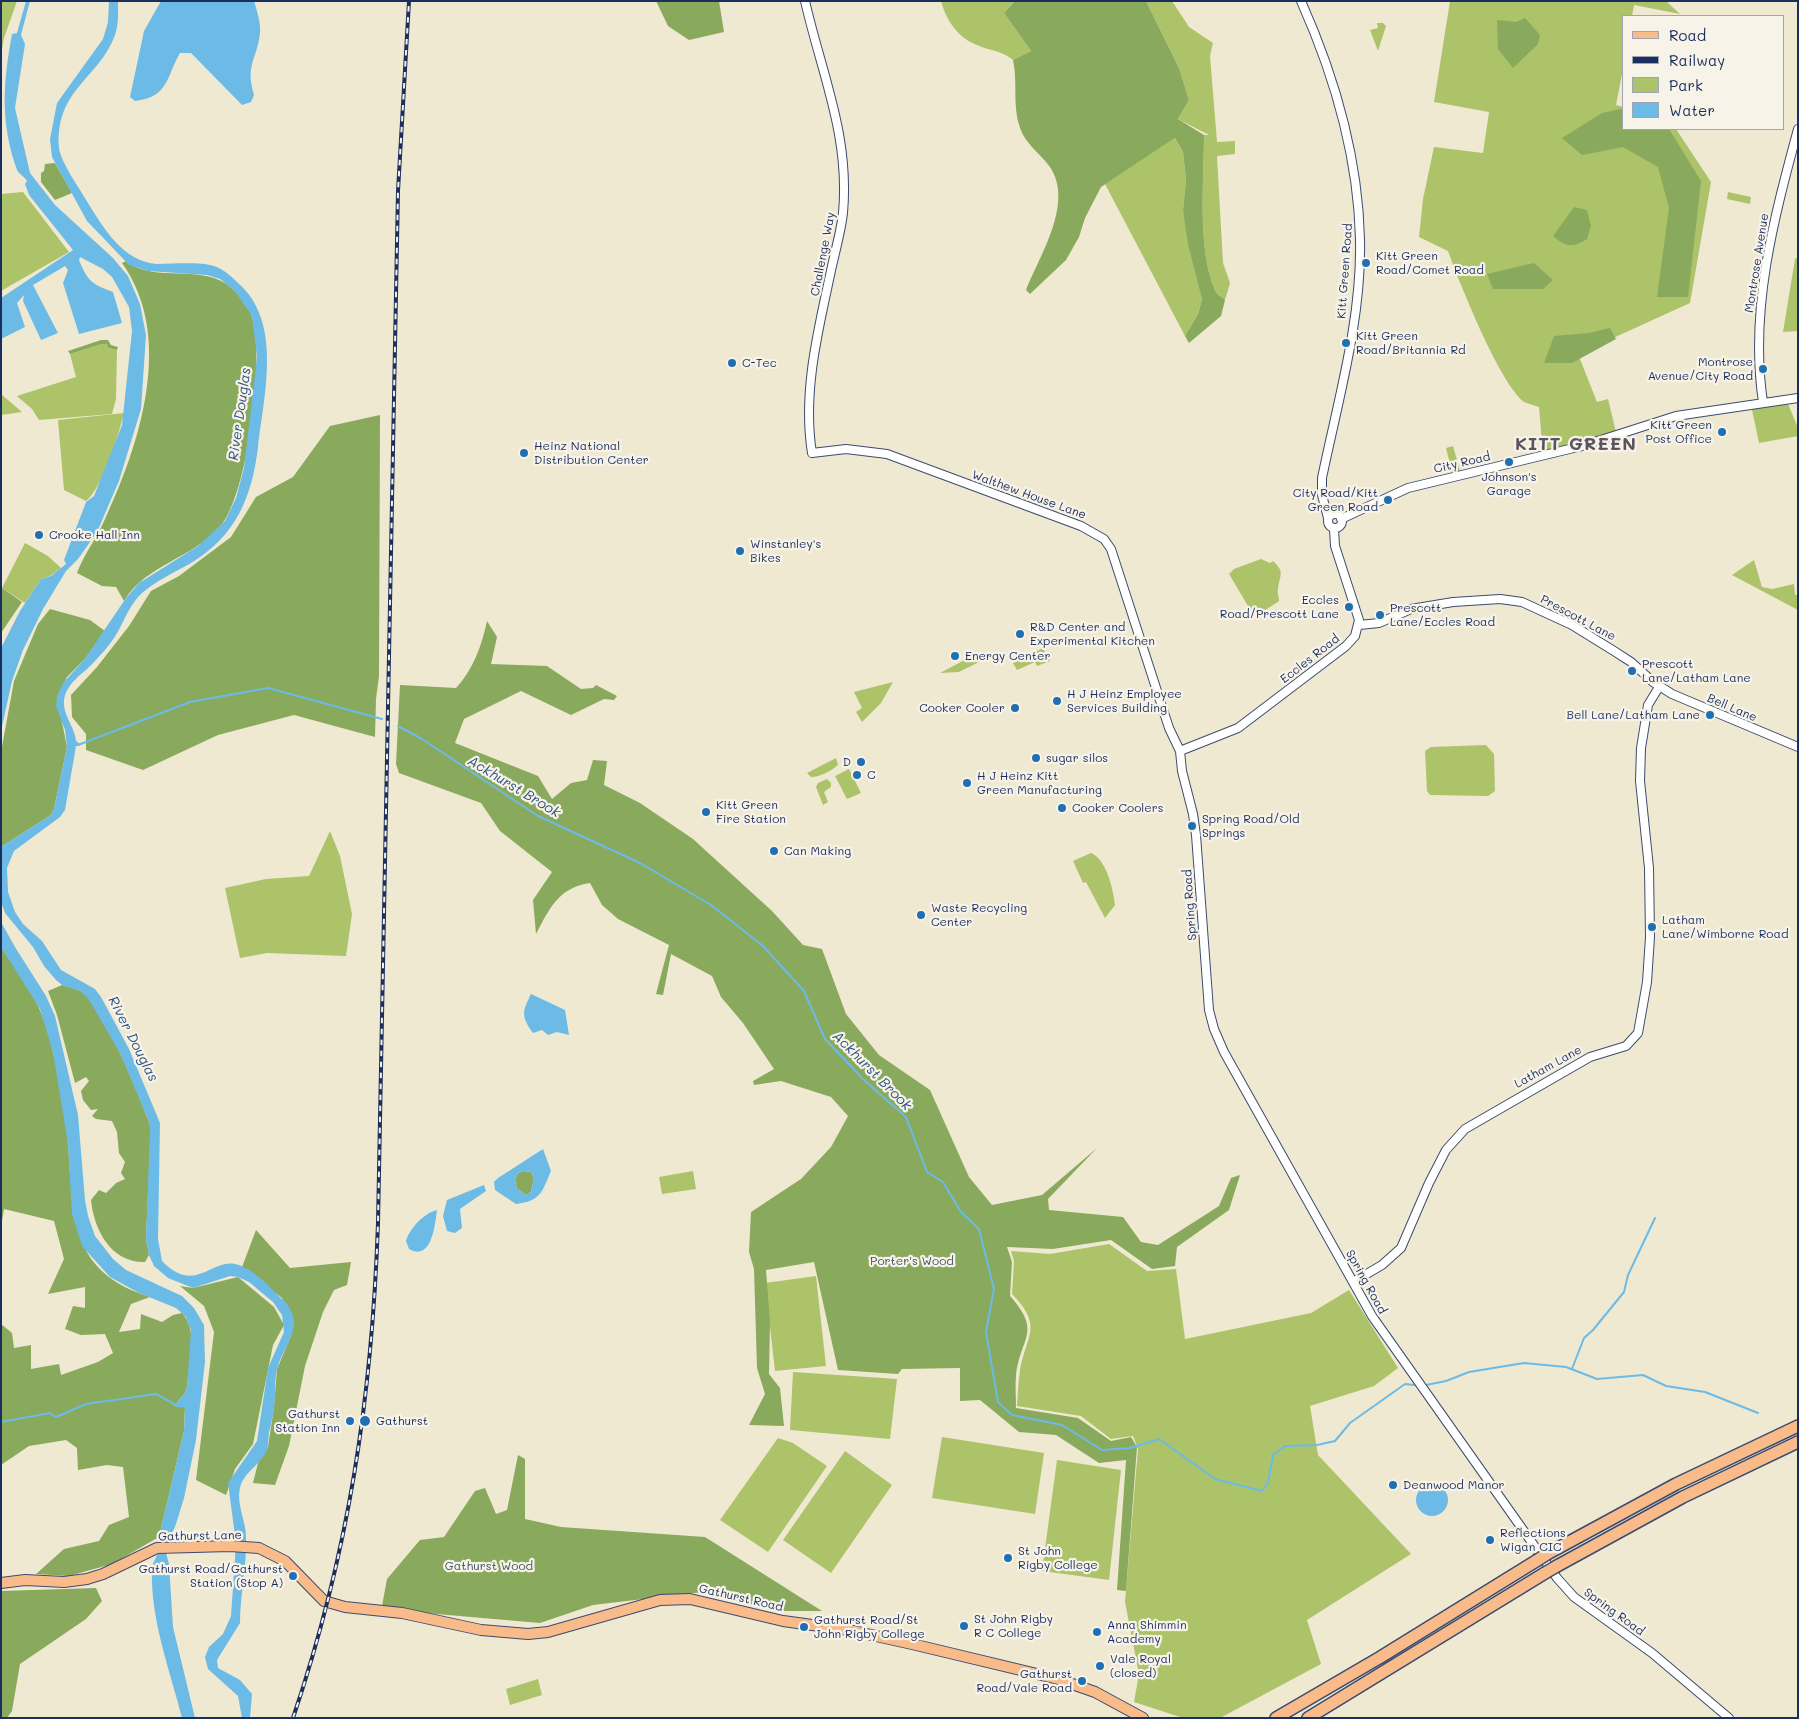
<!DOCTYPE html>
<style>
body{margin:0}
#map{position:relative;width:1799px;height:1719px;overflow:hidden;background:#f0e9d2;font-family:Mali,sans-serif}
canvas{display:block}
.frame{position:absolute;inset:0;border:2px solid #1b2f5e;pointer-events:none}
.legend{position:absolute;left:1622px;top:15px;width:162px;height:115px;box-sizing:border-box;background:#f7f3e8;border:1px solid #9fa5b1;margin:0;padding:6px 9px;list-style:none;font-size:15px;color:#1b2f5e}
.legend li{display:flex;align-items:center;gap:10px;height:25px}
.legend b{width:25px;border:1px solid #9fa5b1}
</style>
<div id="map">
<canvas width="1799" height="1719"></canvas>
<div class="frame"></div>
<ul class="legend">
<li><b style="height:6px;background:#fabb8b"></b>Road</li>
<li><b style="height:6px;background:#1b2f5e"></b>Railway</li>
<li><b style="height:14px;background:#acc369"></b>Park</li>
<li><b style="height:14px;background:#6cbbe7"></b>Water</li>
</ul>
</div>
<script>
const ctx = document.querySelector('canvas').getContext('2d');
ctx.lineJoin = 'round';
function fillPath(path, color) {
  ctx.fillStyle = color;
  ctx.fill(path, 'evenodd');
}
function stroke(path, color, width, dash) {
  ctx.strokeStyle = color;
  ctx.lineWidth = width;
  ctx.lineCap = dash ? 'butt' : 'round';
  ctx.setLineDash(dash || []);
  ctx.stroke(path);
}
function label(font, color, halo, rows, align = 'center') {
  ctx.font = font + ' Mali,sans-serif';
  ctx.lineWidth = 4.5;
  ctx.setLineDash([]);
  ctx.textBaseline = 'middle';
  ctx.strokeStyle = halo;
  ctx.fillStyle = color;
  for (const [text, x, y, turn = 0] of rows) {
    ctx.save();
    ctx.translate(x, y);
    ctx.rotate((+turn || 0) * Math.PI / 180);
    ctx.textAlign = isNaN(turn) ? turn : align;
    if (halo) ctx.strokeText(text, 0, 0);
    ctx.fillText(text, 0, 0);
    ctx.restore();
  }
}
const green = new Path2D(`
 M1 1H17L4 38 1 55Z
 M941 1H1015L1004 13 1031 51 1013 60C1001 50 990 51 977 45 958 38 946 20 941 1Z
 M1146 1H1172L1189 27 1213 43 1210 56 1217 142 1235 141V154L1217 156 1223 263 1230 283 1225 300C1222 297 1216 294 1215 290 1197 249 1204 180 1204 135H1209L1178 119 1189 100 1179 68Z
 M1450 1H1666L1680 14 1634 5 1632 16H1623V69L1616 105 1623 107V129H1676L1711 182 1690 303 1578 354 1597 402 1608 399 1616 432 1543 455 1539 407C1534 405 1528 404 1524 402 1499 382 1460 284 1448 251L1419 237 1423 199 1434 147 1483 153 1489 112 1434 102Z
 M1377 23H1383L1386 26 1378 51 1370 30 1378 28Z
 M1175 138 1183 152 1186 180 1183 210 1202 299 1198 314 1185 336 1105 184Z
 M23 192 69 252 1 291V194Z
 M1728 192 1751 197 1750 204 1727 199Z
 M1798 257V331L1783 332 1795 259Z
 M102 344H107L108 348 117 350 116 399 112 414 39 420 32 409 17 396 76 377 70 354Z
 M1 394 22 412 1 415Z
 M1786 399 1798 428V436L1759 443 1751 405Z
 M124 413C119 433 102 489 86 501L64 490 58 420Z
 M1453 446 1461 474 1453 476 1446 448Z
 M25 543 48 556 61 568 50 576 41 579 25 603 2 588Z
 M1261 559 1270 563 1273 561C1285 572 1280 574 1278 589 1277 594 1279 596 1279 601L1261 613 1251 611 1229 574 1234 569Z
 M1754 560 1762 587 1772 589 1794 584 1795 595H1798V610L1732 575Z
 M1043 648 1050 661 1037 666 1035 662 1017 670 1013 663Z
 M978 653 981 661 959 672 940 673Z
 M893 682 881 703 862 722 856 712 862 708 854 692Z
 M1486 745 1494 754 1495 791 1488 796 1430 795 1427 791 1425 751 1431 747Z
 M836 758 838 765C831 771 820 777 811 777L807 773Z
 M849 769 861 793 847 799 835 776Z
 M827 779 831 783V787L824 792 828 802 823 805 816 787 818 783Z
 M330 831 340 856 352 914 346 956 267 953 240 958 225 888 266 879 309 876Z
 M1091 853C1107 860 1113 889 1115 905L1105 918 1086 882 1083 883 1073 861Z
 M693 1171 696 1189 662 1194 659 1177Z
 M1109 1244 1147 1271 1176 1269 1185 1339 1311 1313 1349 1290 1398 1368 1374 1386 1310 1406 1318 1455 1411 1554 1307 1620 1321 1664 1220 1718H1183L1134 1702 1139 1674 1125 1602 1138 1449 1133 1436 1111 1439 1081 1416 1017 1406C1018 1395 1018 1383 1020 1371 1026 1335 1044 1327 1012 1294L1014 1261 1011 1251 1050 1254Z
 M816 1276 826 1366 775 1371 765 1283Z
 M793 1372 897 1379 890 1439 790 1430Z
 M942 1437 1044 1453 1035 1514 932 1498Z
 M778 1438 793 1443 827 1466 768 1552 720 1520Z
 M845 1451 892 1485 831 1573 783 1540Z
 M1057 1460 1121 1470 1109 1580 1042 1571Z
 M538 1679 542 1695 510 1705 506 1689Z`);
const forest = new Path2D(`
 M656 1H719L724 32 689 40 668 26Z
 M1015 1H1146L1179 68 1189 100 1178 119 1204 135C1204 180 1197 249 1215 290 1216 294 1222 297 1225 300L1221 316 1189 343 1185 336 1198 314 1202 299 1188 244 1183 210 1186 180 1183 152 1175 138 1101 187 1085 218 1079 237 1066 260 1030 294 1026 290C1040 255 1074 203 1050 167 1040 153 1026 145 1020 128 1012 105 1018 82 1013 60L1031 51 1004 13Z
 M1525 18 1540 35 1538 44 1513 68 1498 49 1497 20 1516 22Z
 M1620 109H1623V129H1669L1701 181 1688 297H1657L1669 208 1658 167 1623 147 1582 155 1562 138 1602 113Z
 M55 163 72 193 55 200 41 182V173L44 171 45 164Z
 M1574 207 1587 210 1591 226 1587 239C1572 248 1566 247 1553 236Z
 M126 261C156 285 202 261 233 289 241 297 249 307 252 317 265 359 248 494 220 527 193 558 145 565 124 601L116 587 102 586 77 573C84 554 97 538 105 519 140 444 175 337 122 263Z
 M1534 263 1553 280 1543 289H1493L1487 274Z
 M1610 328 1616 339 1572 363H1544L1554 336 1589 333Z
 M101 340H108L111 345 118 347 117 350 108 348 107 344H102L70 354 68 351Z
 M380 415 379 676 376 699 375 737 294 715 218 735 143 770 86 750V734L72 717 71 695 97 667 129 626 151 591 179 576 231 537 256 497 293 477 330 426Z
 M2 588 22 602 1 633V589Z
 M50 609 90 620 105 631 84 660 67 677 57 697 67 747 54 809 51 815 1 847V752L14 681 38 624Z
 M487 621 497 637 491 664 547 666 581 689 593 688 596 685 617 696 614 700 604 699 571 715 521 691 464 719 455 743 538 776 552 799 571 783 587 780 593 760 607 761 604 785 640 803 693 839 772 911 803 945 822 949 846 1014 879 1055 930 1090 969 1177 992 1205 1042 1195 1097 1148 1048 1199 1049 1210 1123 1217 1141 1242 1158 1245 1219 1206 1231 1178 1240 1175 1229 1210 1177 1247 1175 1266 1152 1269 1111 1240 1053 1249 1007 1247 1012 1262 1010 1296C1043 1333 1020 1337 1016 1376 1015 1386 1016 1397 1016 1408L1078 1418 1111 1441 1131 1437 1137 1447 1126 1591 1117 1590 1126 1460 1099 1463 1056 1435 1019 1432 980 1400 960 1401V1368L902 1369 898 1374 838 1370 814 1262 766 1270 770 1322 769 1374 780 1388 784 1426 749 1425 765 1394 757 1368 754 1269 749 1252 751 1212 801 1179 831 1147 848 1116 831 1097 781 1081 754 1085 753 1081 774 1069 743 1023 721 997 712 976 671 954 663 995 656 994 669 945 618 919 602 905 590 883C558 888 550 908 536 934L533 900 552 872 500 831 481 803 399 773 396 764 400 685 456 688C473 670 482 645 487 621Z
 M1 947C14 966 29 986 39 1008 48 1028 53 1052 58 1073 63 1097 67 1121 68 1145 74 1216 68 1271 150 1297L131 1304 119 1332 140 1329 141 1314 162 1322 173 1315 182 1313C199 1331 189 1364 187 1386L185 1393 174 1406 185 1407 184 1431 159 1537 112 1564 69 1576 36 1574 64 1549 99 1541 109 1525 129 1517 123 1467 107 1465 78 1470 77 1448 66 1440 29 1446 1 1465V1324L12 1333 14 1348 31 1345V1369L59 1364 61 1375 98 1362 113 1353 105 1334 81 1335 65 1329 73 1306 85 1308V1287L48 1294 64 1259 54 1221 4 1209 1 1227Z
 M62 985C69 987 78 989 84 993 104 1008 138 1093 148 1119L151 1129 146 1239 149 1255 145 1262C111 1263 94 1230 91 1200L99 1190 106 1193 116 1183 125 1179 121 1173 125 1162 119 1153 117 1132 112 1121 96 1119 92 1116 98 1109 91 1110 83 1100 81 1091 89 1081 86 1077 75 1083 57 1015 48 991Z
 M524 1171 531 1172 534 1178 531 1192 526 1195 517 1189 515 1180 518 1173Z
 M256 1230 290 1268 351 1262 347 1285 334 1290 323 1312 305 1366 289 1446 275 1485 253 1483 258 1463 268 1447 274 1407 277 1369 291 1336 294 1322 282 1298 242 1267Z
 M238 1277 274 1307 284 1325 273 1345 253 1444 235 1469 226 1495 196 1480 214 1332 204 1306 180 1286 193 1288Z
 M518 1455 525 1459V1519L561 1527 705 1537 822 1611H779L703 1592 593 1605 540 1623 425 1613 382 1606 387 1579 420 1540 444 1537 475 1491 485 1488 496 1514 507 1510Z
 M96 1588 102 1601 86 1619 20 1664 12 1711 7 1718H1V1591Z`);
const water = new Path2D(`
 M26 1H30L21 35 25 44 15 108 30 173 55 205 113 258 128 276 140 304 146 335 141 409 119 481 97 532 78 559 66 571 43 609 23 650 12 681 1 731V648L20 611 41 579 51 576 66 564 64 560 86 502 94 496 122 425 132 331 129 307 112 277 103 269 80 257 79 260C88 282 92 284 113 292L122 323 79 334 63 283 68 270 65 266 33 285 58 333 41 340 23 301 24 295 17 303 25 327 1 339V298L73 250 29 195 25 184 27 181C24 176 20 175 17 170 0 122 3 83 12 34L17 33Z
 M109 1H118C118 12 119 24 115 35 99 79 55 89 59 148 61 163 80 189 88 203 104 229 124 262 157 264 174 264 193 262 210 265 221 267 230 275 238 283 283 322 264 395 258 447 252 497 236 536 191 563 175 572 156 581 142 593 128 606 124 623 114 638 109 646 102 653 96 660 84 674 66 682 64 701 63 716 75 727 76 741L81 745 76 746 65 810 60 817 14 851 7 868 8 892 15 912 23 924 42 941 61 970 95 989 101 997 129 1049 160 1123 158 1239 162 1261C195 1295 210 1259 235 1264 252 1267 271 1288 283 1300 289 1305 294 1315 294 1323 293 1340 281 1353 277 1369 274 1382 276 1395 274 1407 273 1416 271 1424 269 1433 268 1439 269 1446 266 1452 260 1465 243 1473 240 1488 236 1504 246 1521 246 1537 247 1566 240 1595 240 1623L217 1660 218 1668 240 1680 252 1694 250 1718H242L238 1696 208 1669 205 1657 209 1647 223 1634 231 1616 236 1543 228 1483 257 1441 268 1368 284 1332 282 1315 273 1302 249 1282 238 1277 230 1276 193 1288 168 1278 154 1266 149 1255 146 1239 150 1129 148 1119 120 1053 88 998 80 991 62 985 56 980 44 966 33 947 5 913 1 902V847L51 815 54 809 67 747 65 730 56 706 57 697 63 683 84 660 126 598 139 583 198 546 225 521 236 498 244 468 257 357 252 316 234 290 220 279 207 275 148 271 129 265 87 221 52 157 50 139 57 103 103 39 108 22Z
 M161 1H254C257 11 261 23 260 33 257 60 245 64 254 95L251 102 242 105 191 53H180C166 77 169 97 135 101L130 97 144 31Z
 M1 922 15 947 46 996 55 1016 78 1115 85 1200 88 1216 95 1236 113 1259 126 1270 182 1296 194 1308 204 1325 205 1362 196 1440 184 1498 175 1527 168 1540 166 1553 169 1564 173 1627 195 1718H182C170 1670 150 1619 152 1569 153 1559 161 1552 162 1541L159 1537 184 1431 185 1408 174 1406 185 1393 187 1386 191 1330 186 1317 176 1308 139 1293 110 1277 82 1246 72 1214 68 1144 53 1052 40 1009 1 947Z
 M531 994 565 1010 569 1035 557 1032 548 1035 542 1030 533 1033C521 1016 522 1012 531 994Z
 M543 1149 551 1171C542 1192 541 1201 516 1204L495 1190 494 1182 498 1178ZM524 1171 531 1172 534 1178 531 1192 526 1195 517 1189 515 1180 518 1173Z
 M484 1185 486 1191 460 1209 462 1228 455 1233 447 1231 443 1216 447 1200Z
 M437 1210C435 1224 432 1262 409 1249L406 1241C410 1228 424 1213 437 1210Z
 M1416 1500a16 16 0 1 1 32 0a16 16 0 1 1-32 0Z`);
const stream = new Path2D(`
 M398 726 422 739 538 816 640 863 711 905 763 946 804 991 825 1039 864 1080 906 1117 927 1172 943 1182 961 1212 979 1229 994 1289 986 1332 998 1402 1012 1415 1062 1425 1102 1450 1130 1448 1159 1439 1215 1479 1262 1491 1268 1483 1273 1455 1285 1446 1317 1445 1335 1441 1350 1423 1405 1384 1414 1385
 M78 745 190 702 268 688 382 719
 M1572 1369 1584 1338 1593 1330 1624 1292 1628 1275 1655 1218
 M1426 1385 1446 1381 1469 1372 1524 1363 1566 1367 1597 1379 1643 1375 1666 1386 1705 1392 1758 1413
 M1 1422 50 1413 56 1417 86 1404 156 1394 176 1405`);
const minor = new Path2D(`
 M805 1C822 75 850 136 843 213 841 231 836 248 832 266 819 327 802 391 812 453L846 449 887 454 1081 526 1104 539 1111 549 1169 728 1180 751 1182 771 1193 814 1196 835 1209 1010 1214 1029 1224 1052 1372 1316 1557 1578 1574 1597 1652 1653 1729 1718
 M1301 1C1335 77 1358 155 1360 239 1362 319 1338 400 1322 478V495L1328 518
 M1763 402C1749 310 1774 218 1798 129
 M1328 521a7 7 0 1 1 14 0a7 7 0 1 1-14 0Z
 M1341 519 1408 488 1582 446 1676 416 1798 398
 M1359 625 1379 623 1411 609 1453 602 1500 599 1522 602 1572 625 1614 651 1631 662 1653 682 1672 694 1798 747
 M1180 751 1238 728 1346 646 1355 636 1359 620 1335 546 1334 529
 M1353 1282 1382 1265 1401 1248 1429 1183 1446 1150 1465 1129 1590 1057 1626 1046 1638 1033 1647 982 1650 937 1649 868 1640 781 1641 748 1648 705 1659 687`);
const major = new Path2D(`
 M1 1583 25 1580 64 1582 87 1579 103 1574 157 1548 230 1546 259 1548 285 1561 324 1601 345 1607 402 1613 481 1630 528 1634 548 1632 660 1600 690 1599 783 1621 849 1630 912 1644 1058 1679 1095 1692 1143 1718`);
const highway = new Path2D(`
 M1547 1554 1676 1484 1798 1426
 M1557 1566 1683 1497 1798 1442
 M1276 1718 1379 1658 1536 1561
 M1308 1718 1545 1573`);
const rail = new Path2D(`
 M293 1718C349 1552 372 1397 378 1223L398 191 409 1`);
const highwayBridge = new Path2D(`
 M1536 1561 1547 1554
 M1545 1573 1557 1566`);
const markers = [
 [1366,263,5,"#1f6fb2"],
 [1346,343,5,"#1f6fb2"],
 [732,363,5,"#1f6fb2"],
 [1763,369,5,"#1f6fb2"],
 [1722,432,5,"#1f6fb2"],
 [524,453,5,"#1f6fb2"],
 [1509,462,5,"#1f6fb2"],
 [1388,500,5,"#1f6fb2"],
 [39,535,5,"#1f6fb2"],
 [740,551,5,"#1f6fb2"],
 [1349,607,5,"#1f6fb2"],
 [1380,615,5,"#1f6fb2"],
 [1020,634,5,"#1f6fb2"],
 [955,656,5,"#1f6fb2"],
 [1632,671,5,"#1f6fb2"],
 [1057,701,5,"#1f6fb2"],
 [1015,708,5,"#1f6fb2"],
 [1710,715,5,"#1f6fb2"],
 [1036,758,5,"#1f6fb2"],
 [861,762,5,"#1f6fb2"],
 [857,775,5,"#1f6fb2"],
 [967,783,5,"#1f6fb2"],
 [1062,808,5,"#1f6fb2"],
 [706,812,5,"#1f6fb2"],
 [1192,826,5,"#1f6fb2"],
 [774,851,5,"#1f6fb2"],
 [921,915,5,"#1f6fb2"],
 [1652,927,5,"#1f6fb2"],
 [350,1421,5,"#1f6fb2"],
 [365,1421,6,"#1f6fb2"],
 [1393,1485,5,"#1f6fb2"],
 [1490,1540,5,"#1f6fb2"],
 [1008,1558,5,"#1f6fb2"],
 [293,1576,5,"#1f6fb2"],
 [964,1626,5,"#1f6fb2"],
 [804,1627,5,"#1f6fb2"],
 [1097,1632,5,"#1f6fb2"],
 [1100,1666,5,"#1f6fb2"],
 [1082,1681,5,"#1f6fb2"]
];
const streetNames = [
 ["Challenge Way",823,254,-79],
 ["Montrose Avenue",1757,263,-81],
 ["Kitt Green Road",1345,271,-86],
 ["City Road",1462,463,-13],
 ["Walthew House Lane",1029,495,20],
 ["Prescott Lane",1578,618,28],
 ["Eccles Road",1310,659,-38],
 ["Bell Lane",1732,708,23],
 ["Spring Road",1190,905,-94],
 ["Latham Lane",1548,1067,-29],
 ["Spring Road",1366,1282,61],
 ["Gathurst Lane",200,1536,-1],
 ["Gathurst Road",741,1598,13],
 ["Spring Road",1614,1612,36]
];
const poiNames = [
 ["Kitt Green",1376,256],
 ["Road/Comet Road",1376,270],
 ["Kitt Green",1356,336],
 ["Road/Britannia Rd",1356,350],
 ["Montrose",1753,362,"right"],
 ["Avenue/City Road",1753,376,"right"],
 ["C-Tec",742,363],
 ["Kitt Green",1712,425,"right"],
 ["Post Office",1712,439,"right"],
 ["Heinz National",534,446],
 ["Distribution Center",534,460],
 ["Johnson's",1509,477,"center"],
 ["Garage",1509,491,"center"],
 ["City Road/Kitt",1378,493,"right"],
 ["Green Road",1378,507,"right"],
 ["Crooke Hall Inn",49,535],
 ["Winstanley's",750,544],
 ["Bikes",750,558],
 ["Eccles",1339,600,"right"],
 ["Road/Prescott Lane",1339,614,"right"],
 ["Prescott",1390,608],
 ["Lane/Eccles Road",1390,622],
 ["R&D Center and",1030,627],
 ["Experimental Kitchen",1030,641],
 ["Energy Center",965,656],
 ["Prescott",1642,664],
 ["Lane/Latham Lane",1642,678],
 ["H J Heinz Employee",1067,694],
 ["Services Building",1067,708],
 ["Cooker Cooler",1005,708,"right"],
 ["Bell Lane/Latham Lane",1700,715,"right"],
 ["sugar silos",1046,758],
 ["D",851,762,"right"],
 ["C",867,775],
 ["H J Heinz Kitt",977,776],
 ["Green Manufacturing",977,790],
 ["Kitt Green",716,805],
 ["Fire Station",716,819],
 ["Cooker Coolers",1072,808],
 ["Spring Road/Old",1202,819],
 ["Springs",1202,833],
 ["Can Making",784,851],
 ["Waste Recycling",931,908],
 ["Center",931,922],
 ["Latham",1662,920],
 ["Lane/Wimborne Road",1662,934],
 ["Gathurst",340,1414,"right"],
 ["Station Inn",340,1428,"right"],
 ["Gathurst",376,1421],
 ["Deanwood Manor",1403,1485],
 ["Reflections",1500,1533],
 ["Wigan CIC",1500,1547],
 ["St John",1018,1551],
 ["Rigby College",1018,1565],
 ["Gathurst Road/Gathurst",283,1569,"right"],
 ["Station (Stop A)",283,1583,"right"],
 ["St John Rigby",974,1619],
 ["R C College",974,1633],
 ["Gathurst Road/St",814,1620],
 ["John Rigby College",814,1634],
 ["Anna Shimmin",1107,1625],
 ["Academy",1107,1639],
 ["Vale Royal",1110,1659],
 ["(closed)",1110,1673],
 ["Gathurst",1072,1674,"right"],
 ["Road/Vale Road",1072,1688,"right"]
];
const parkNames = [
 ["Porter's Wood",912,1261],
 ["Gathurst Wood",489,1566]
];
const waterNames = [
 ["River Douglas",240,414,-82],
 ["Ackhurst Brook",514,787,31],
 ["River Douglas",133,1039,63],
 ["Ackhurst Brook",872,1071,45]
];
const districtNames = [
 ["KITT GREEN",1576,444]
];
fillPath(green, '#acc369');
fillPath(forest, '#89a95d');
fillPath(water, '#6cbbe7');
stroke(stream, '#6cbbe7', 2);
stroke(minor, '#3b4b6f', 10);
stroke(major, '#3b4b6f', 12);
stroke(highway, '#3b4b6f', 14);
stroke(minor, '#fff', 8);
stroke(major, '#fabb8b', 10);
stroke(highway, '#fabb8b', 11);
stroke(rail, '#1b2f5e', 4);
stroke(rail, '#f7f3e8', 2, [5.5]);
stroke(highwayBridge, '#3b4b6f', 14, []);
stroke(highwayBridge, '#fabb8b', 11);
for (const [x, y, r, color] of markers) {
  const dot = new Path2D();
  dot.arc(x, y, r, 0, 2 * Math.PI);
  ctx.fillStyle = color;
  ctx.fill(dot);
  stroke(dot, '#f7f3e8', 2);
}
label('12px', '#1b2f5e', '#f7f3e8', streetNames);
label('12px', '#1b2f5e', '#f7f3e8', poiNames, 'left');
label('12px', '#3f5461', '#f7f3e8', parkNames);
label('italic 14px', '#2f5280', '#f7f3e8', waterNames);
ctx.letterSpacing = '1px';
label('bold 18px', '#5a5460', '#f7f3e8', districtNames);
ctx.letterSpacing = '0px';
</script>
